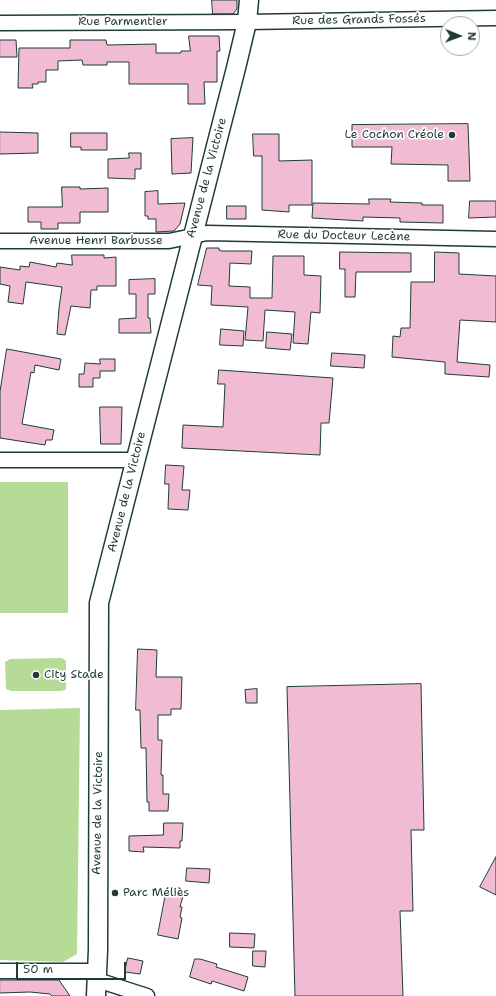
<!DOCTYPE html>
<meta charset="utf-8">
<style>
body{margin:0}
#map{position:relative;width:496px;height:996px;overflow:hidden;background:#fff;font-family:"Shantell Sans",sans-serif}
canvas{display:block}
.north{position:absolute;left:440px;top:16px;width:40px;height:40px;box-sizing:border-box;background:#fff;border:1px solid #a5b1ae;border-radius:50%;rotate:91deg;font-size:11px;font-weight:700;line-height:16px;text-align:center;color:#1f3d34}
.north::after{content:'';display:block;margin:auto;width:14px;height:18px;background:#1f3d34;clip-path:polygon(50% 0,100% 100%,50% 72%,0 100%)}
.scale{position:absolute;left:16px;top:962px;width:110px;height:18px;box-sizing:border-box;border:2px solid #1f3d34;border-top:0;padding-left:5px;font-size:12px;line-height:14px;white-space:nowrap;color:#1f3d34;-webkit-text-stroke:3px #fff;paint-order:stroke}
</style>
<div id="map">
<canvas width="496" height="996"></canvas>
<div class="north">N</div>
<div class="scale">50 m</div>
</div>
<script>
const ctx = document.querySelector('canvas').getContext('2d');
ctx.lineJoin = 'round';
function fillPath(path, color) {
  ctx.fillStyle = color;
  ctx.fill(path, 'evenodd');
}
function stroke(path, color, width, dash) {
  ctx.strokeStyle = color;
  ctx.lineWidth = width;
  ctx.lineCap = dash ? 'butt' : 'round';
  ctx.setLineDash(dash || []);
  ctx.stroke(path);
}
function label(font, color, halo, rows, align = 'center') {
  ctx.font = font + ' "Shantell Sans",sans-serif';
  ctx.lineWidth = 3.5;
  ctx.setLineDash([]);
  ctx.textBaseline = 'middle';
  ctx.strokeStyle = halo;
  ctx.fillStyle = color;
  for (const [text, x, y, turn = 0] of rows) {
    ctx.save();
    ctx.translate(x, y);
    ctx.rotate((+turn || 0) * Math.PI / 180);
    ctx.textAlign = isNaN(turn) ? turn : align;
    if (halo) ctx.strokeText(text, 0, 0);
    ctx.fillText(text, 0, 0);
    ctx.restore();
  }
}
const green = new Path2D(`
 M0 482H68V613H0Z
 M62 658 66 661V689L62 691H11L6 689 5 662 10 659Z
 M80 708 77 954 63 962 0 960V710Z`);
const building = new Path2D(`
 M212 0H237V9L233 14H213Z
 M189 36H219L220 51H217V82H204L205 104H188V84H129V62H107V65H83L82 60 58 61V70H46V82H38V84H32L33 88H18L19 48H70V40H106L107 45 156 44V53H181V51H190Z
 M0 40H16L17 57H0Z
 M468 124 470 181H448V165L391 164 392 147H352V125Z
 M0 132 38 133V153L0 154Z
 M71 133H107V150H81V147H71Z
 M253 134H279V161L312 160V205H289V212L262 210V156H254Z
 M193 138 191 173 172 174 171 139Z
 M129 153H141V169H135V179L108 178V159L129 158Z
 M62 187H80V189L108 188V212H80V223H58V229H41V222H28V207H62Z
 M158 191V204L185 203 180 224 174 231 156 232V219H148V216H145V192Z
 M369 199H391L390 202 422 203V205H443V223L400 222V218L363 217V221L312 218 313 203 369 204Z
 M470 201H496V217L469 218Z
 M227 206H246V219H227Z
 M207 248H219V250L222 251H252L251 264 230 263 229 286 250 287V298H272L273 256H304V275L321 276 320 313 311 312 308 344 293 343 295 312 265 310 263 341 245 340 248 307 211 305 212 286 198 285Z
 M340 252 411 253V272H356L355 297H345V269H340Z
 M435 252 459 253V274L496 276V322L460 320 457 362 490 365 489 377 445 374V362L392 357 393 336 400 337 401 328H410L411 282H434Z
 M72 255H104V258L116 257V286H97V290H91L90 308 71 306 65 335 57 334 59 308 62 287 26 282 23 304 8 302 10 286 0 284V267L20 270V266L29 267 30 262 56 267 57 263 72 265Z
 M155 279V294H148V318H150L151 333H119V319L136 318V294H129V280Z
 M221 329 244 331 243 346 220 345Z
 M267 332 292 334 290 350 266 348Z
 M7 349 61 359 59 370 35 365 34 373 31 372 22 424 54 430 52 440H46L45 445 0 438V392Z
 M332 353 365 355 364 368 331 366Z
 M100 359H115V371H100V378H93V387H79V374H84L85 363 100 364Z
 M219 370 333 378 329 423H321L320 455 182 448 183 425 223 427 225 384H218Z
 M100 407H122L121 444H101Z
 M166 465 184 466 182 490H190L188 510 168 509 169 484H165Z
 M138 649 157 650 156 677H182L181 709H171V715H158V740H162L161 775H163V794H169L168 811H149V802H147L146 748H141L140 713V710H136Z
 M421 684 424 830H411L413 911H400L403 996H295L287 687Z
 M257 689V703H246L245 690Z
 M164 823H183L182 841H180V848L143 847 144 852 129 851V836L163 835Z
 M496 857V895L480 887Z
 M187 868 210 869 209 883 186 881Z
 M166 893 183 896 180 907H182L180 917 182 918 178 939 158 935Z
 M230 933 255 934 254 948 230 947Z
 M253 951H266L265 967 253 966Z
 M128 958 143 961 140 974 125 972Z
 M195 959H200L217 964 216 967 248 977 244 991 212 981 211 984 190 977Z
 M0 980H59L70 996H52L50 994 30 992 0 993Z`);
const minor = new Path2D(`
 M0 23 247 22 496 18
 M0 241H169L207 233 496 239
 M0 460H136
 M0 971H97
 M97 980 147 996`);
const tertiary = new Path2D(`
 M96 996 98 950 99 603 236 68 247 22 249 0`);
const markers = [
 [452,135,4,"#1f3d34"],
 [36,675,4,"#1f3d34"],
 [115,893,4,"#1f3d34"]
];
const streetNames = [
 ["Rue des Grands Fossés",359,20,-1],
 ["Rue Parmentier",123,22],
 ["Avenue de la Victoire",207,178,-75],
 ["Rue du Docteur Lecène",344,236,1],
 ["Avenue Henri Barbusse",96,241],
 ["Avenue de la Victoire",127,492,-76],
 ["Avenue de la Victoire",98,813,-89]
];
const poiNames = [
 ["Le Cochon Créole",444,135,"right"],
 ["City Stade",44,675],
 ["Parc Méliès",123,893]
];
fillPath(green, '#b6db97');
fillPath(building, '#f1bbd4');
stroke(building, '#1f3d34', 1);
stroke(minor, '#1f3d34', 17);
stroke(tertiary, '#1f3d34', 21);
stroke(minor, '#fff', 14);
stroke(tertiary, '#fff', 18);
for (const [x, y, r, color] of markers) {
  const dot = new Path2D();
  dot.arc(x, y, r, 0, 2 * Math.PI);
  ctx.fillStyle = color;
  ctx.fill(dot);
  stroke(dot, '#fff', 1.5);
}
label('12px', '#1f3d34', '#fff', streetNames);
label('12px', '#1f3d34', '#fff', poiNames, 'left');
</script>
